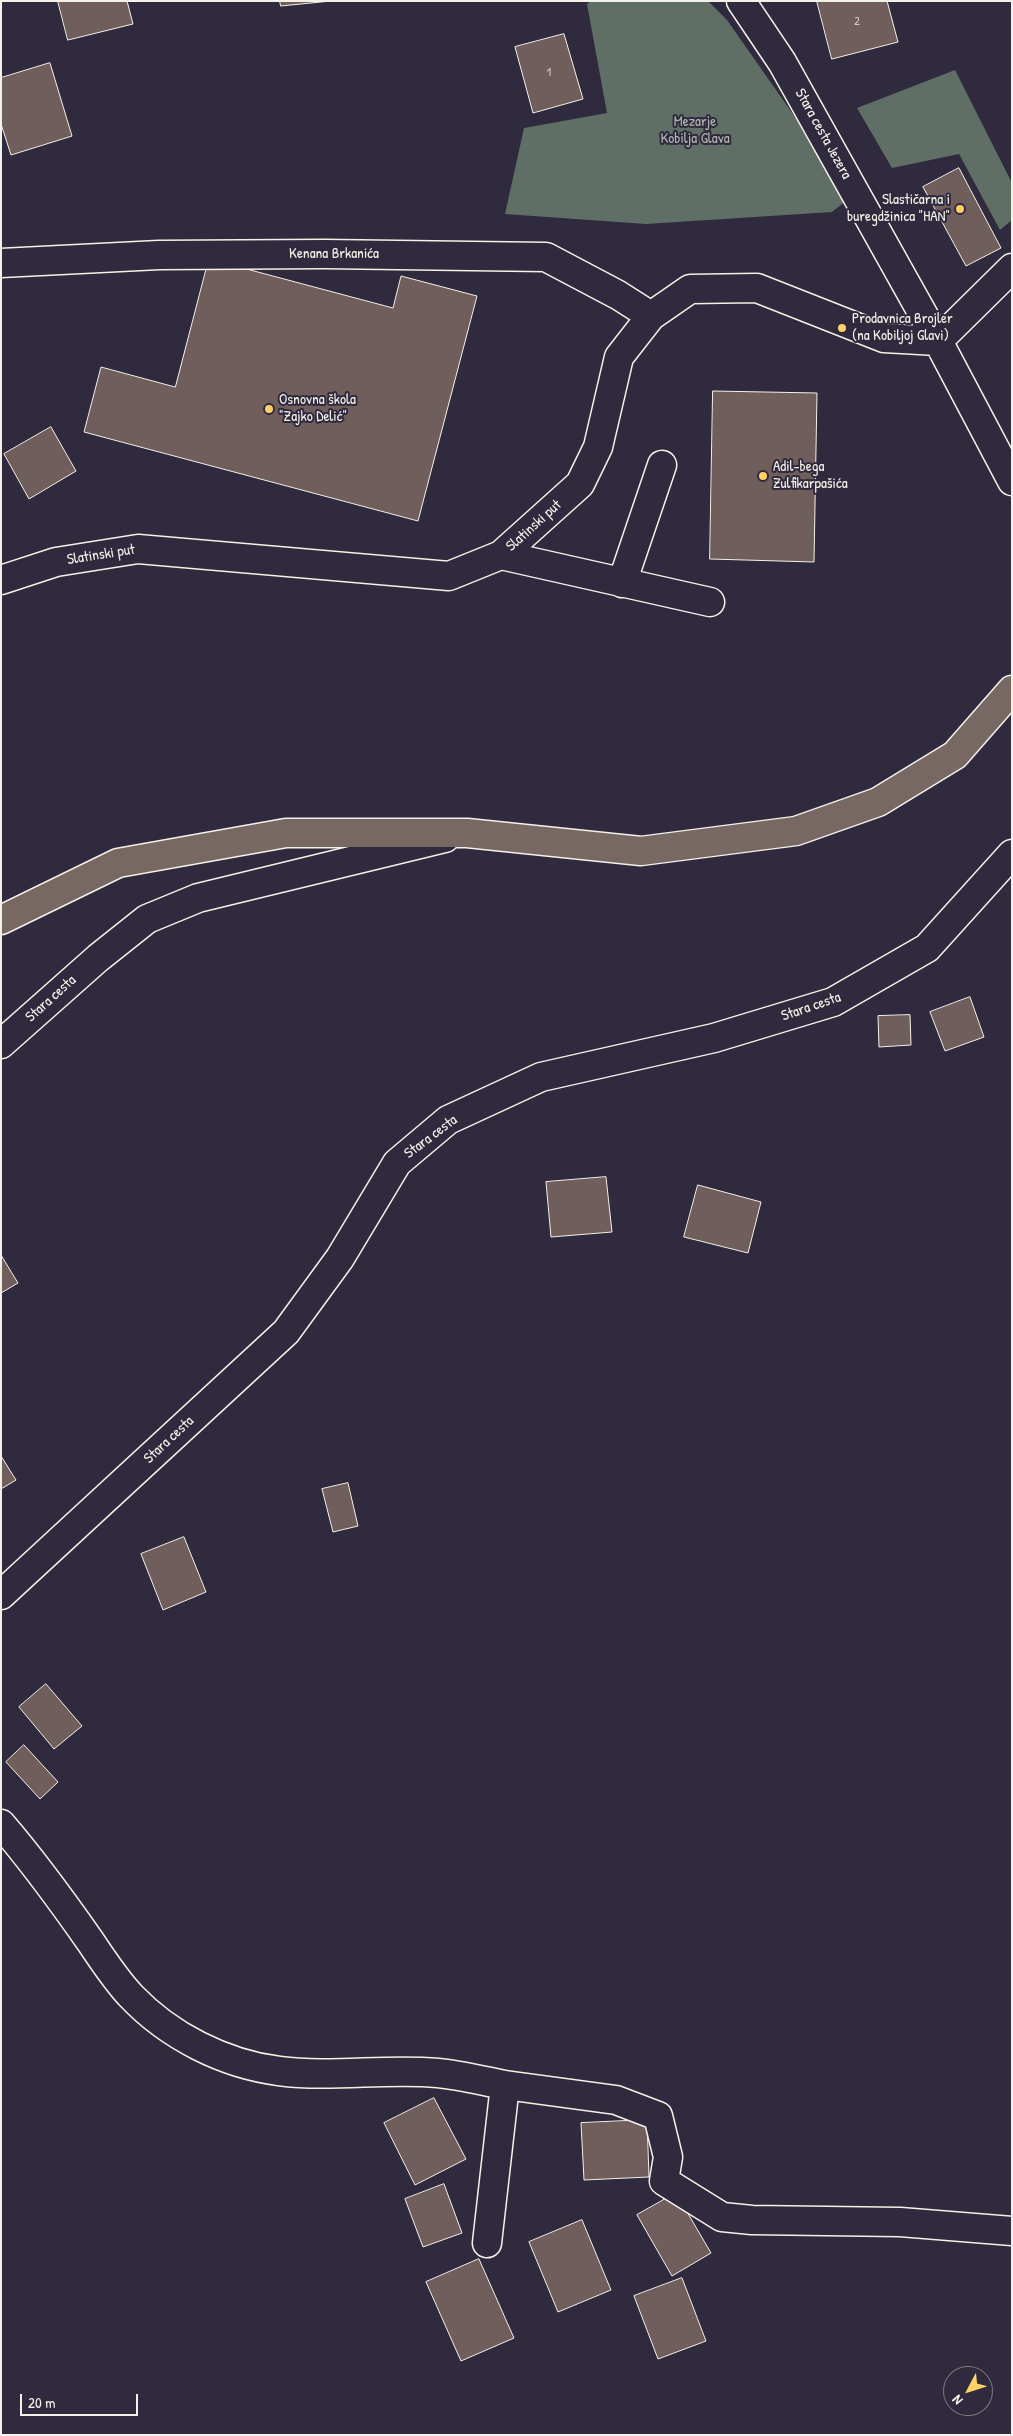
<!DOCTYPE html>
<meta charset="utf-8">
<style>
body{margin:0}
#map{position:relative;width:1013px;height:2436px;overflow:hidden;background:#2f2a3d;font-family:"Patrick Hand",sans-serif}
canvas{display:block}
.frame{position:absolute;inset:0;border:2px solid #f4f1e8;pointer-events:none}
.north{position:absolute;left:943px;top:2366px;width:50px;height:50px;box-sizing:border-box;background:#2f2a3d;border:1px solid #7e7a81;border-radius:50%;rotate:230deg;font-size:14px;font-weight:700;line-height:20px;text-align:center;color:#f4f1e8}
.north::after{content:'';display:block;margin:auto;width:18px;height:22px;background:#ffd166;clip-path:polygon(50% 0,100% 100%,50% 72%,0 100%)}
.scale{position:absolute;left:20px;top:2394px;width:118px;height:22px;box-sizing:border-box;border:2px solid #f4f1e8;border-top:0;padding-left:6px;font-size:15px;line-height:18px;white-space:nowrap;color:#f4f1e8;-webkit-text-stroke:4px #2f2a3d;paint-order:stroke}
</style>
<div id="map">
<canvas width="1013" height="2436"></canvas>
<div class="frame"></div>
<div class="north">N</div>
<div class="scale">20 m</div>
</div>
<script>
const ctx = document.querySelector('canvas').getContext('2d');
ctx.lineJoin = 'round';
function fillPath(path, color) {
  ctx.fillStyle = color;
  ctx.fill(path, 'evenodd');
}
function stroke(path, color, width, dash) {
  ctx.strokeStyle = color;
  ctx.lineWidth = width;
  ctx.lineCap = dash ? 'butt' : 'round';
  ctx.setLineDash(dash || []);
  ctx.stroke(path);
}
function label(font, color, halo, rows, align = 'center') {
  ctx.font = font + ' "Patrick Hand",sans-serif';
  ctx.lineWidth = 4;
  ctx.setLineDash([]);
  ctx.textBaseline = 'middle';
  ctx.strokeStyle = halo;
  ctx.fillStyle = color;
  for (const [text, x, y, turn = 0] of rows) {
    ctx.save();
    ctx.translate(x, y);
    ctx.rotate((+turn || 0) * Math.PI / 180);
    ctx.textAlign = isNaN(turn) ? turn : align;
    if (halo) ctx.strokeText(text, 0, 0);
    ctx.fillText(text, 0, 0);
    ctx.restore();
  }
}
const green = new Path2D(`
 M591 1H708L727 20 851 197 832 212 646 224 505 214 524 128 607 113 587 4Z
 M955 70 1012 183V220L1000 230 959 154 892 168 857 108Z`);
const building = new Path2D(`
 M58 1H127L133 24 68 40Z
 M280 1H331L281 6Z
 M817 1H887L898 42 832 59Z
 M564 34 583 99 533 113 515 47Z
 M50 63 72 136 11 155 1 124V78Z
 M959 168 1001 248 966 266 923 187Z
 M209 259 393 308 401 276 477 296 418 521 84 432 101 367 175 387Z
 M713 391 817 393 814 562 710 559Z
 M51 427 76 471 29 499 4 454Z
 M970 997 984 1037 945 1051 930 1012Z
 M910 1015 911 1045 879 1047 878 1016Z
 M606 1177 612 1232 551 1237 546 1182Z
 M698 1185 761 1202 748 1253 684 1237Z
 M1 1255 18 1283 1 1293Z
 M1 1456 16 1480 1 1489Z
 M348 1483 358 1526 333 1532 322 1489Z
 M184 1537 206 1592 163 1610 141 1554Z
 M46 1684 82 1726 54 1749 19 1707Z
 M24 1745 58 1782 40 1799 6 1762Z
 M434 2098 466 2159 415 2185 384 2123Z
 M647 2120 649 2177 584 2180 581 2123Z
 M444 2184 462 2233 423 2247 405 2199Z
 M676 2193 711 2253 672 2276 637 2215Z
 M582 2220 611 2290 558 2312 529 2242Z
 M479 2259 514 2338 461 2361 426 2282Z
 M682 2278 706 2341 658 2359 634 2296Z`);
const minor = new Path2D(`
 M741 1 782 62 938 341 1012 481
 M1 263 159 255 324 254 546 257 618 295 651 316
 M501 555 710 602
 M1 580 56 562 138 549 449 576 501 555 580 484 598 447 619 357 651 316 690 289 757 288 884 338 938 341 1012 268
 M622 583 662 465
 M1 1044 98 958 147 919 198 898 445 838
 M1 1595 286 1332 340 1258 397 1163 448 1120 541 1077 714 1038 833 1002 927 948 1012 854
 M1 1824C33 1861 62 1901 90 1941 103 1960 115 1979 131 1996 169 2036 224 2064 279 2071 332 2078 385 2068 438 2073 460 2075 483 2081 505 2085
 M487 2243 505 2085 616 2100 658 2116 668 2157 664 2181 722 2217 752 2220 900 2222 1012 2231`);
const major = new Path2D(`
 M1 920 118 863 286 833H467L641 851 796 831 878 802 955 755 1012 690`);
const markers = [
 [960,209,5,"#ffd166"],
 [842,328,5,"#ffd166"],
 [269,409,5,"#ffd166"],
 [763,476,5,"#ffd166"]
];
const numberNames = [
 ["2",857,22],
 ["1",549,73]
];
const parkNames = [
 ["Mezarje",695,122],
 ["Kobilja Glava",695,139]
];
const streetNames = [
 ["Stara cesta Jezera",823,134,61],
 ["Kenana Brkanića",334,254],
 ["Slatinski put",534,526,-42],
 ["Slatinski put",101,555,-9],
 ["Stara cesta",51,999,-42],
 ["Stara cesta",811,1007,-19],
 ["Stara cesta",431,1137,-37],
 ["Stara cesta",169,1440,-43]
];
const poiNames = [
 ["Slastičarna i",950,200,"right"],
 ["buregdžinica \"HAN\"",950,217,"right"],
 ["Prodavnica Brojler",852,319],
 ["(na Kobiljoj Glavi)",852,336],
 ["Osnovna škola",279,400],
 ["\"Zajko Delić\"",279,417],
 ["Adil-bega",773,467],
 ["Zulfikarpašića",773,484]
];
fillPath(green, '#5f6f66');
fillPath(building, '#705e5d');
stroke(building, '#f4f1e8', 1);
stroke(minor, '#f4f1e8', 31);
stroke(major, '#f4f1e8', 31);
stroke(minor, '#2f2a3d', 28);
stroke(major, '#776864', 28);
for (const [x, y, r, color] of markers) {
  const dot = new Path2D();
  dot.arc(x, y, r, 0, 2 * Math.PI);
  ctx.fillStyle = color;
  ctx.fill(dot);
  stroke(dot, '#2f2a3d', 2);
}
label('12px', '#d3ccc5', null, numberNames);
label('15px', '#b1b6ae', '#2f2a3d', parkNames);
label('15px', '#f4f1e8', '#2f2a3d', streetNames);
label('15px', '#f4f1e8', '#2f2a3d', poiNames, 'left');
</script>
